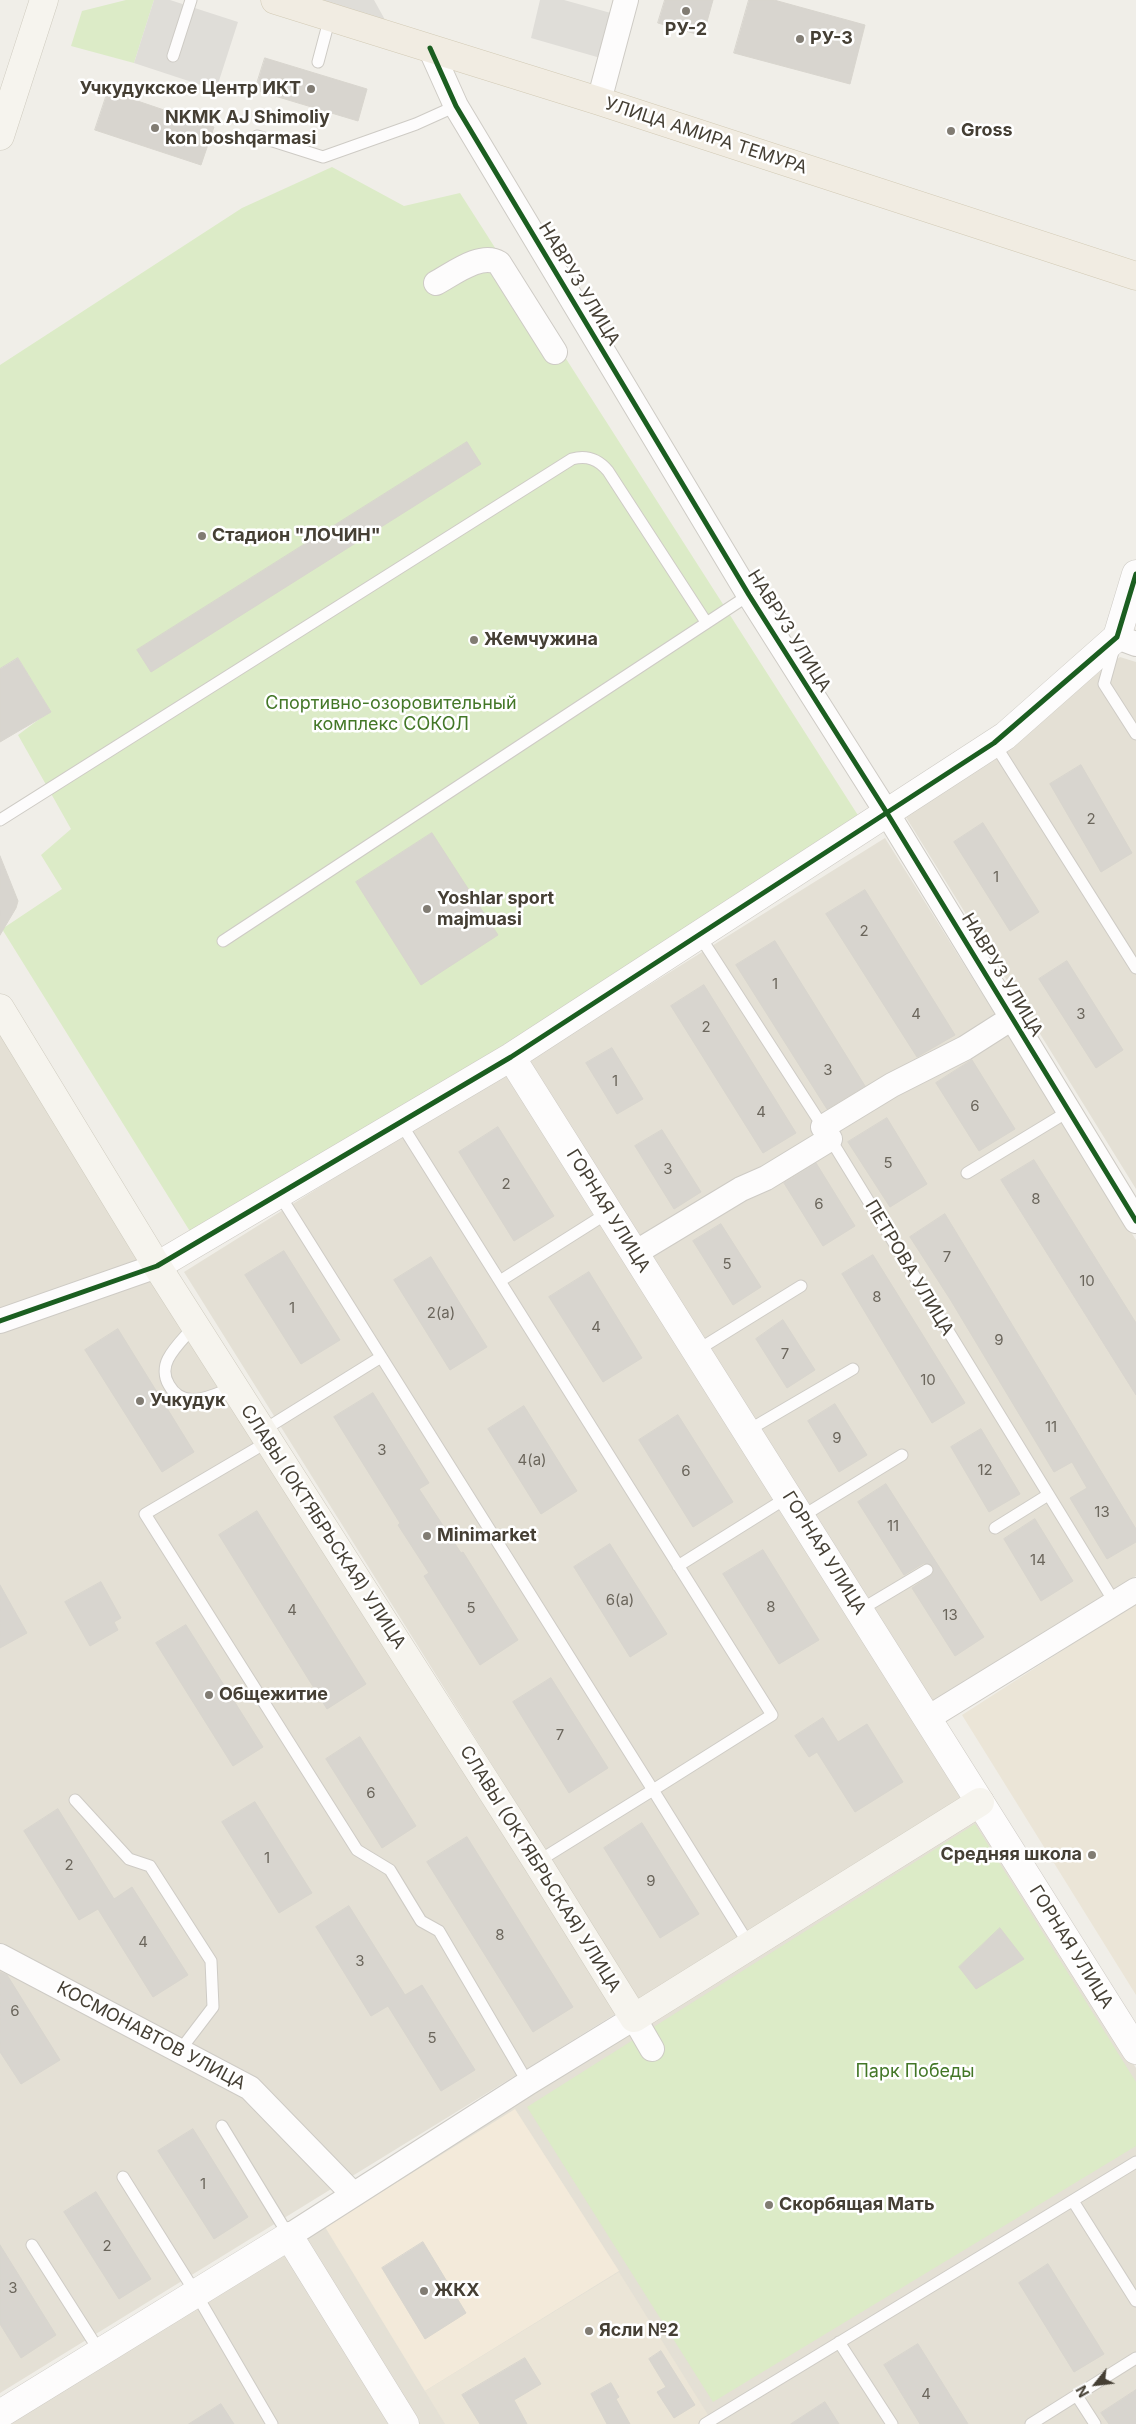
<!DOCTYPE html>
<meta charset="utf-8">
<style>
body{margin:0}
#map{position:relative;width:1136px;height:2424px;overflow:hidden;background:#f0eee8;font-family:Inter,sans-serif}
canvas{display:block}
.north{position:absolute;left:1071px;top:2359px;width:50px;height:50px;-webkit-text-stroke:4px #fff;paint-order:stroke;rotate:241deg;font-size:14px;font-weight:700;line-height:20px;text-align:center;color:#453f34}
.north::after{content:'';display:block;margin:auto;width:18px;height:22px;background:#453f34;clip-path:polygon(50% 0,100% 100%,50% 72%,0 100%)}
</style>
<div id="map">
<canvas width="1136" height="2424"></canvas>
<div class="north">N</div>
</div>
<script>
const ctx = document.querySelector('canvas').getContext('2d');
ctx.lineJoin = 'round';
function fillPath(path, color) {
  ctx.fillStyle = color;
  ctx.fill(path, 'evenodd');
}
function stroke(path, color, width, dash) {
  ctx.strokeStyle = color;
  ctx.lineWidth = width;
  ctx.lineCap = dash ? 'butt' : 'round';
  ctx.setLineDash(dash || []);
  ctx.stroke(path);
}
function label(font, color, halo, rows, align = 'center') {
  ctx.font = font + ' Inter,sans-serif';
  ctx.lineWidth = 5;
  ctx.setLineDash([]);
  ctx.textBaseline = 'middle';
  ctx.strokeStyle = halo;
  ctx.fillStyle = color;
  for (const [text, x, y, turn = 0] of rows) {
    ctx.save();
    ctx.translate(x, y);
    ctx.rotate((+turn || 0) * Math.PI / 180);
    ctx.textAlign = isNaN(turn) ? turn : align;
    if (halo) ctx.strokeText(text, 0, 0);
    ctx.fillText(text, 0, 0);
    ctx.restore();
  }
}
const residential = new Path2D(`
 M1120 657 1136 662V1189L904 814Z
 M885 838 1136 1240V1576L931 1704 529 1060Z
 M0 1029 617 2013 0 2393Z
 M510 1068 966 1797 640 2001 184 1272Z
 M976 1812 1136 2068V2424H0Z`);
const commercial = new Path2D(`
 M515 2109 619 2271 425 2391 325 2227Z`);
const education = new Path2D(`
 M1136 1603V1995L962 1715Z
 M619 2272 710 2418 699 2424H445L425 2391Z`);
const green = new Path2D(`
 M126 0H154L134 63 71 46 82 11Z
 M332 167 404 206 460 193 861 820 447 1085 191 1233 2 929 62 889 41 855 71 829 18 735 50 711 18 658 0 669V365L242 208Z
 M975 1824 1136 2082V2146L713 2402 527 2107Z`);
const parking = new Path2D(`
 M154 0H170L238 22 216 90 134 63Z
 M308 0H374L389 27Z
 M540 0H564L618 15 604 59 531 38Z`);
const building = new Path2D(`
 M665 0H713L703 36 658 23Z
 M749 0H774L865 25 850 84 734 53Z
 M265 58 367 89 358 121 255 90Z
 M108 91 214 127 201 165 95 130Z
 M467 442 481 464 151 672 137 650Z
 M18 658 51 712 0 742V669Z
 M1081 765 1132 853 1101 872 1050 784Z
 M983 823 1039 912 1010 931 954 842Z
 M432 833 498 935 421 985 356 882Z
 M0 856 18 901 16 908 0 935Z
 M865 890 955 1035 917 1057 826 914Z
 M775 941 865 1086 827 1109 736 965Z
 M1067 961 1123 1050 1096 1068 1039 979Z
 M704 985 796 1133 763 1153 671 1006Z
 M612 1048 643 1099 617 1114 586 1063Z
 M972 1060 1015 1129 979 1151 936 1083Z
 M887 1118 927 1184 890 1207 848 1142Z
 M498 1127 554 1216 514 1241 459 1152Z
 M662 1130 701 1192 674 1209 635 1146Z
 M1034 1160 1136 1323V1395L1001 1180Z
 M816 1163 855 1226 823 1246 784 1183Z
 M945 1214 1136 1529V1542L1107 1559 1070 1498 1087 1488 1072 1462 1054 1472 950 1299 910 1237Z
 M721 1224 761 1287 733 1305 693 1241Z
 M284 1251 340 1340 301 1364 245 1275Z
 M873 1255 965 1403 932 1423 842 1274Z
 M431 1257 487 1347 450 1370 394 1280Z
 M589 1272 642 1358 603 1382 549 1297Z
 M783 1320 815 1370 787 1388 756 1339Z
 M118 1329 194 1452 162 1472 85 1350Z
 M373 1393 429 1483 419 1489 461 1553 463 1552 518 1640 480 1665 424 1576 429 1573 398 1525 400 1523 334 1417Z
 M835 1404 867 1455 839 1472 808 1421Z
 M524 1406 577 1491 541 1514 488 1429Z
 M678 1415 733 1502 693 1527 639 1440Z
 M981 1429 1020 1494 989 1512 951 1447Z
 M886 1484 984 1637 955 1656 912 1588 933 1574V1566L924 1563 904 1575 858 1502Z
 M257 1511 366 1684 327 1709 219 1535Z
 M1035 1519 1073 1581 1041 1601 1004 1539Z
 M610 1544 667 1634 630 1657 574 1567Z
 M763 1550 819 1640 779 1664 723 1574Z
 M101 1582 121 1618 114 1622 118 1630 90 1646 65 1602Z
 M0 1585 27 1633 0 1648Z
 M186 1625 263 1747 233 1766 156 1643Z
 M551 1678 608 1768 569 1793 513 1702Z
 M823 1718 838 1742 867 1724 903 1782 855 1812 817 1752 809 1757 795 1736Z
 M360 1737 416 1826 382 1848 326 1759Z
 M255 1802 312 1893 279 1913 222 1822Z
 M58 1809 114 1899 132 1887 188 1975 153 1997 98 1909 79 1920 24 1831Z
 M642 1823 699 1914 660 1938 604 1848Z
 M467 1837 573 2007 533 2032 427 1862Z
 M349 1906 405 1995 422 1985 475 2070 441 2091 388 2006 371 2016 316 1927Z
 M1000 1928 1024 1959 976 1989 959 1967Z
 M0 1972 7 1975 60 2060 21 2084 0 2052Z
 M193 2129 248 2217 214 2239 158 2151Z
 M96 2192 151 2279 119 2299 64 2212Z
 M423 2242 466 2313 425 2339 382 2268Z
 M0 2245 56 2335 21 2358 0 2324Z
 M1048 2264 1104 2354 1074 2372 1019 2283Z
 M918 2344 968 2424H920L884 2365Z
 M661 2351 695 2405 674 2418 657 2392 666 2387 649 2359Z
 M525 2358 541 2384 514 2400 527 2424H480L462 2395Z
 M611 2383 619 2397 616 2399 630 2424H607L591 2394Z
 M1136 2390V2424H1109L1101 2413Z
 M825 2402 839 2424H791Z
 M221 2404 234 2424H189Z`);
const service = new Path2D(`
 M173 56 191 0
 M318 62 330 17
 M257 136 323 157 416 124 456 106
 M1114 648 1104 684 1136 734
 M994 743 1136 968
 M0 820 572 459C587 455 598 459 608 471L706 622
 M699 935 823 1127 1115 1603
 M223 941 749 595
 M400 1122 772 1715 653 1790 750 1946
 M967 1173 1069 1111
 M279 1194 653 1790 537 1862
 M500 1281 609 1212
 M195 1325C186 1336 174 1347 168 1359 164 1367 164 1377 169 1385 184 1412 213 1395 234 1387
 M696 1351 801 1286
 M262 1431 381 1357
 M747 1431 853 1369
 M269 1441 145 1514 357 1850 390 1870 421 1921 439 1931 528 2083
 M801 1517 902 1455
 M995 1528 1048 1495
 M678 1566 788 1497
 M860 1610 927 1570
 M75 1800 129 1859 150 1866 211 1961 213 2007 181 2049
 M222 2126 289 2236
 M123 2177 195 2292 272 2424
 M1073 2201 1136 2301
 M32 2245 100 2352
 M839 2342 892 2424
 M1077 2396 1095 2424
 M705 2424 1136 2162
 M1031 2424 1136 2358`);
const minor = new Path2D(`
 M430 48 456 106 749 595 887 813 1136 1221
 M599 101 626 0
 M436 283C453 274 481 252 499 263L555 352
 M1117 637 1136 644
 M823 1127 892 1085 965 1048 1012 1018
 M635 1253 741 1189 766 1178 830 1139
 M0 1321 157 1266
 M928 1718 1136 1590
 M0 1956 250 2088 353 2194
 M289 2236 528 2083 634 2018 652 2049`);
const tertiary = new Path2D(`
 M511 1057 1136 2050
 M157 1266 511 1057 1005 736 1117 637 1136 574
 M0 2414 289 2236 405 2424`);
const secondary = new Path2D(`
 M0 136 44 0
 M0 1008 157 1266 537 1862 634 2018 980 1802`);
const primary = new Path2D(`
 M275 0 599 101 1136 276`);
const cycleway = new Path2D(`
 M430 48 456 106 749 595 887 813 1136 1221
 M0 1321 157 1266 511 1057 994 743 1117 637 1136 574`);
const markers = [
 [686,11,5,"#817c73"],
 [800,39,5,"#817c73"],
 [311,89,5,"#817c73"],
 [155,128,5,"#817c73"],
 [951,131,5,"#817c73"],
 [202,536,5,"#817c73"],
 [474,640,5,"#817c73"],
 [427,909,5,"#817c73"],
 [140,1401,5,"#817c73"],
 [427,1536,5,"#817c73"],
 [209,1695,5,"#817c73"],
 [1092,1855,5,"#817c73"],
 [769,2205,5,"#817c73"],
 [424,2291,5,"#817c73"],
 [589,2331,5,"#817c73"]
];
const numberNames = [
 ["2",1091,819],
 ["1",996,877],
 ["2",864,931],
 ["1",775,984],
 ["4",916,1014],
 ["3",1081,1014],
 ["2",706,1027],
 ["3",828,1070],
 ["1",615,1081],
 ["6",975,1106],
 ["4",761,1112],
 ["5",888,1163],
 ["3",668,1169],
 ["2",506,1184],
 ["8",1036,1199],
 ["6",819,1204],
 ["7",947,1257],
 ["5",727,1264],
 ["10",1087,1281],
 ["8",877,1297],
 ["1",292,1308],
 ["2(а)",441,1313],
 ["4",596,1327],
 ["9",999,1340],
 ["7",785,1354],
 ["10",928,1380],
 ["11",1051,1427],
 ["9",837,1438],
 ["3",382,1450],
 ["4(а)",532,1460],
 ["12",985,1470],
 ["6",686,1471],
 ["13",1102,1512],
 ["11",893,1526],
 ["14",1038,1560],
 ["6(а)",620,1600],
 ["8",771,1607],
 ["5",471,1608],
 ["4",292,1610],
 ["13",950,1615],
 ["7",560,1735],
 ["6",371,1793],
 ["1",267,1858],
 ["2",69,1865],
 ["9",651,1881],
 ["8",500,1935],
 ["4",143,1942],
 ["3",360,1961],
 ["6",15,2011],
 ["5",432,2038],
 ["1",203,2184],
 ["2",107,2246],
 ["3",13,2288],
 ["4",926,2394]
];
const poiNames = [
 ["РУ-2",686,30,"center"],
 ["РУ-3",810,39],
 ["Учкудукское Центр ИКТ",301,89,"right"],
 ["NKMK AJ Shimoliy",165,118],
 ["kon boshqarmasi",165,139],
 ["Gross",961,131],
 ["Стадион \"ЛОЧИН\"",212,536],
 ["Жемчужина",484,640],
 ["Yoshlar sport",437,899],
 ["majmuasi",437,920],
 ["Учкудук",150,1401],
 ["Minimarket",437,1536],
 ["Общежитие",219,1695],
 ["Средняя школа",1082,1855,"right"],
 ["Скорбящая Мать",779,2205],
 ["ЖКХ",434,2291],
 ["Ясли №2",599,2331]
];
const streetNames = [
 ["УЛИЦА АМИРА ТЕМУРА",706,136,18],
 ["НАВРУЗ УЛИЦА",579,284,59],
 ["НАВРУЗ УЛИЦА",789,631,58],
 ["НАВРУЗ УЛИЦА",1002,975,59],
 ["ГОРНАЯ УЛИЦА",608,1211,58],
 ["ПЕТРОВА УЛИЦА",909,1268,59],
 ["СЛАВЫ (ОКТЯБРЬСКАЯ) УЛИЦА",323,1527,57],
 ["ГОРНАЯ УЛИЦА",824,1553,58],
 ["СЛАВЫ (ОКТЯБРЬСКАЯ) УЛИЦА",540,1869,58],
 ["ГОРНАЯ УЛИЦА",1071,1947,58],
 ["КОСМОНАВТОВ УЛИЦА",151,2036,28]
];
const parkNames = [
 ["Спортивно-озоровительный",391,704],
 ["комплекс СОКОЛ",391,725],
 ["Парк Победы",915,2072]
];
fillPath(residential, '#e4e0d5');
fillPath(commercial, '#f3eada');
fillPath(education, '#ebe5d7');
fillPath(green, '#dcebc7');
fillPath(parking, '#dfddd8');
fillPath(building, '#d8d5cf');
stroke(building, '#d8d5ce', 1);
stroke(service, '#cecbc5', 13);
stroke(minor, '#cecbc5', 26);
stroke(tertiary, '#cecbc5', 29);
stroke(secondary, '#cfcbbf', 29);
stroke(primary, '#d2cab5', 29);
stroke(service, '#fdfcfc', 11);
stroke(minor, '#fdfcfc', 24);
stroke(tertiary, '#fdfcfc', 28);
stroke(secondary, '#f6f4ee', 28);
stroke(primary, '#f1ece2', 28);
stroke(cycleway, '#1b5e20', 5);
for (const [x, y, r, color] of markers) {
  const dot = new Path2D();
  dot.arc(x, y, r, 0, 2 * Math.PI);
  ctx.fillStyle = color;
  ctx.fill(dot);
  stroke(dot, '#fff', 2);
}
label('15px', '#6b665c', null, numberNames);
label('bold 18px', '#453f34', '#fff', poiNames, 'left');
label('18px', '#453f34', '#fff', streetNames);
label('18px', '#437727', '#fff', parkNames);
</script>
